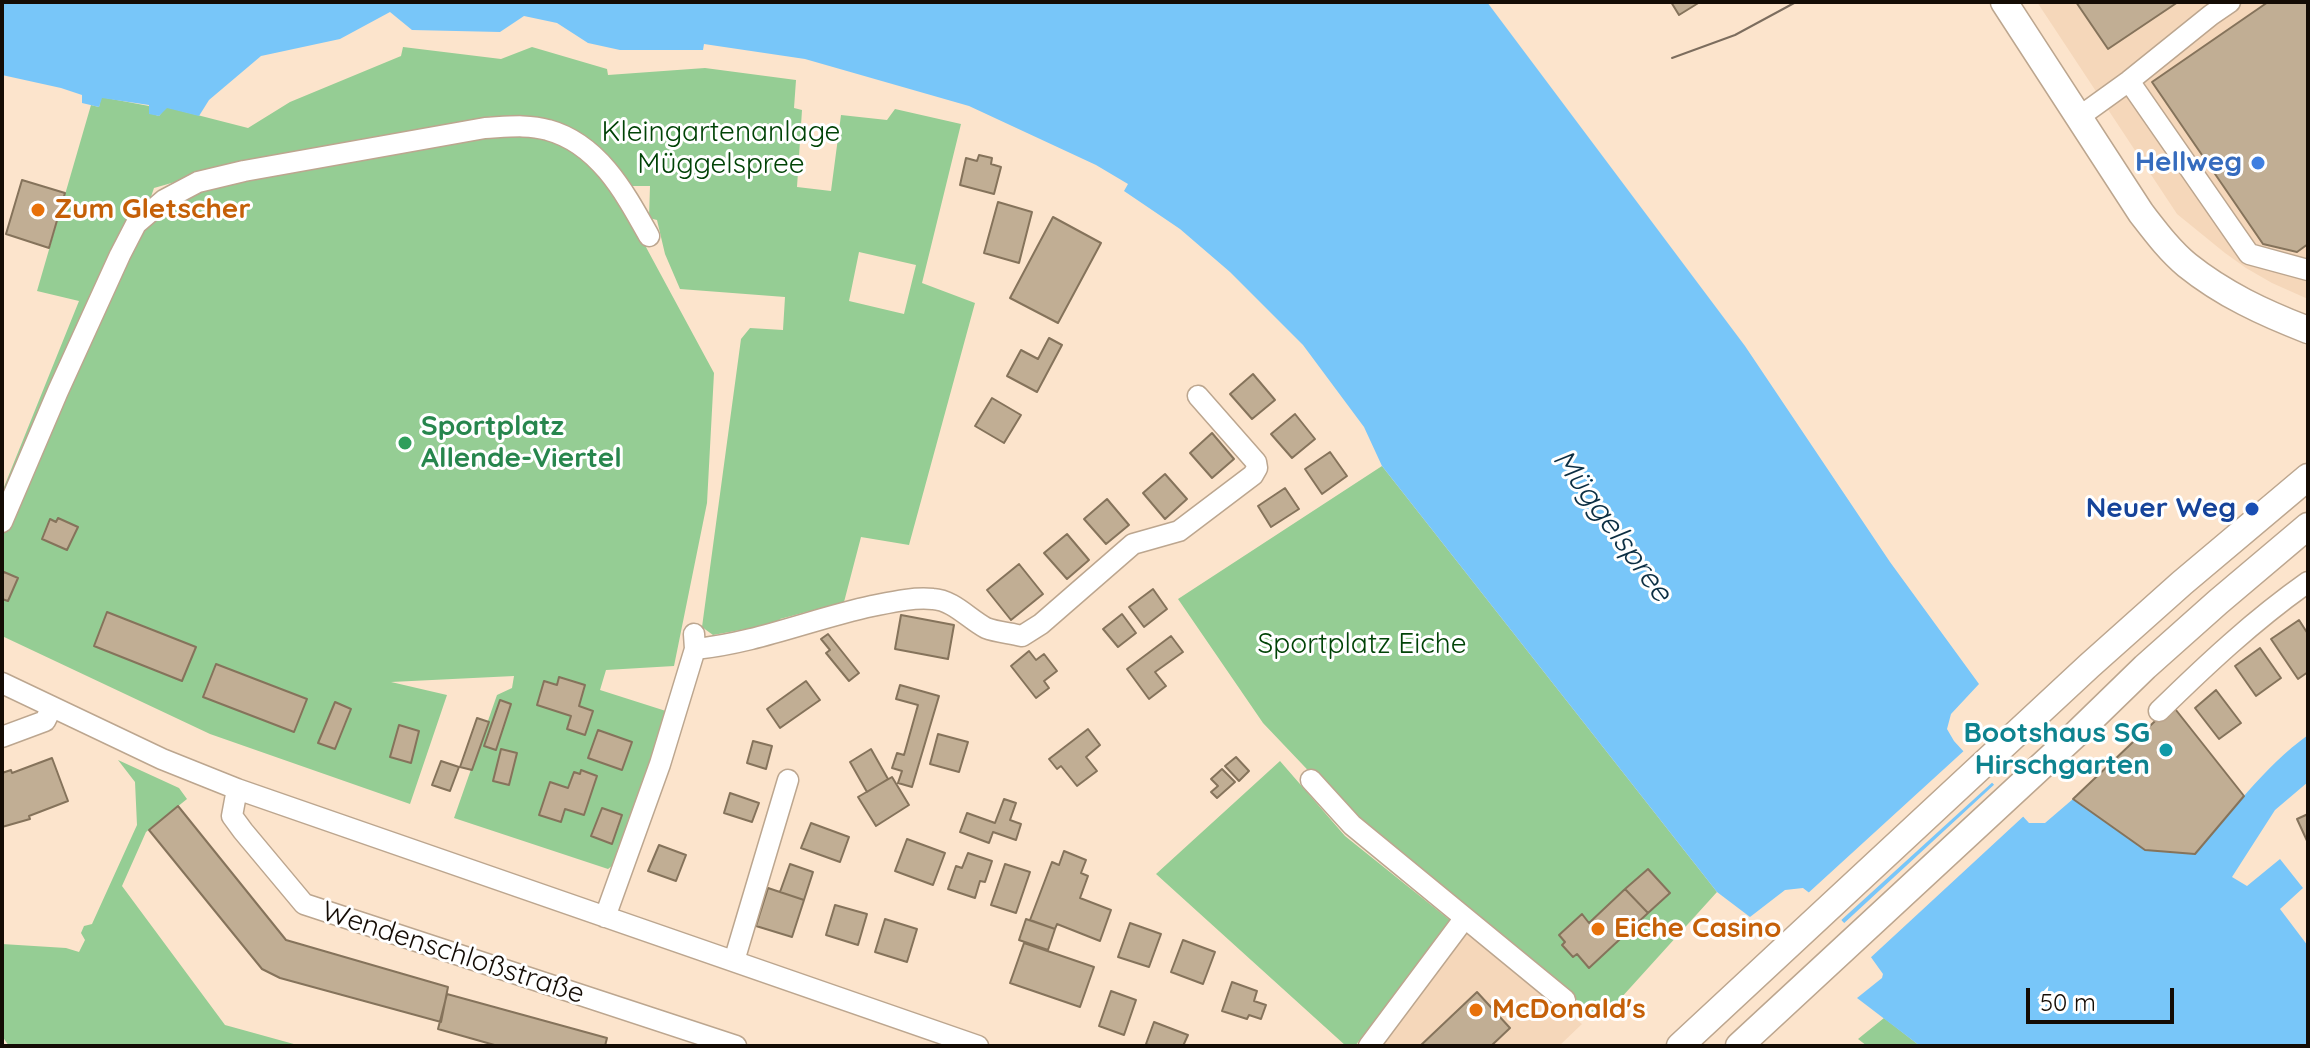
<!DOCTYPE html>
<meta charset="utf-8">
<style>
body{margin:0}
#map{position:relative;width:2310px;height:1048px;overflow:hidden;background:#fce4cc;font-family:Quicksand,sans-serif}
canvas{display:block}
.frame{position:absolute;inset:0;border:4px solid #140c05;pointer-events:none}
.scale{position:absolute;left:2026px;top:988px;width:148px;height:36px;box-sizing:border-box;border:4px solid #140c05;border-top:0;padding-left:10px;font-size:24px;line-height:28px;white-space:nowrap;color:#140c05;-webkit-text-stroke:6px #fff;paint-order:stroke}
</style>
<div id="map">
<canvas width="2310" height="1048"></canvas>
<div class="frame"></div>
<div class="scale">50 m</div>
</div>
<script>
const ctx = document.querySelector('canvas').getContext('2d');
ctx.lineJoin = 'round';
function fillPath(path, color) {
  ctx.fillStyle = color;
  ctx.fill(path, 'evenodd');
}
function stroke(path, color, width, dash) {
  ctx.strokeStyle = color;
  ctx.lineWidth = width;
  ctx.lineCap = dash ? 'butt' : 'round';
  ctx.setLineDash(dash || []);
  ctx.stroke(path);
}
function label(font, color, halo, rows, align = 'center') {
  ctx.font = font + ' Quicksand,sans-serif';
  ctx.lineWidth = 6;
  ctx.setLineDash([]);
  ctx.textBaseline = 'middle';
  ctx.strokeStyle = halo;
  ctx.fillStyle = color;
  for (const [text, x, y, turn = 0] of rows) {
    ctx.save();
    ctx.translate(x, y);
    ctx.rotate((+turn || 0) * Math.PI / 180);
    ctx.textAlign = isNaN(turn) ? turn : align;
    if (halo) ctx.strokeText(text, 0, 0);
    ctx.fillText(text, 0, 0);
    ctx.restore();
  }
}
const built = new Path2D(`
 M2037 2H2308V299L2272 283 2246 268 2225 253 2177 214Z
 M1465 933 1582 1024 1559 1046H1378Z`);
const green = new Path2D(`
 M403 47 501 59 532 47 607 69 608 75 705 68 796 80 794 108 802 110 797 187 831 191 841 115 887 120 895 109 961 124 922 283 975 303 909 545 861 537 844 602 780 619 779 623 713 635 702 627 741 339 750 328 783 330 785 297 680 289 665 254 657 220 649 218 650 186H628L594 142 583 134 543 120 493 116 238 164 154 188 141 226 208 183 540 129 593 161 624 202 647 249 714 373 707 503 674 666 606 670 600 690 669 712 617 862 608 869 454 818 497 695 512 688 514 676 391 682 447 695 410 804 210 734 2 636V492L79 301 37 291 91 105 99 107 101 97 149 106V113L159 116 166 107 248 128 290 102 401 56ZM859 252 916 265 904 314 849 301Z
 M1382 466 1717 892 1601 1020 1373 834 1322 785 1263 723 1178 599Z
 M118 760 179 788 187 799 146 832 122 886 225 1025 301 1046H9L2 1036V944L66 948 79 952 85 940 81 933 84 926 92 924 137 825 135 782Z
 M1280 761 1345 836 1451 921 1355 1046H1346L1156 874Z
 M1884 1018 1920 1046H1867L1858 1039Z`);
const water = new Path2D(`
 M2 2H1487L1745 346 1890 562 1979 684 1951 714 1947 729 1954 741 2029 823H2045L2073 799 2145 850 2195 854C2230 813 2264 767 2308 735V782L2275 810 2232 877 2247 886 2280 859 2303 888 2280 909 2308 946V1046H1920L1857 998 1882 978 1883 974 1868 953 1880 941C1840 924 1840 925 1824 885L1812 895 1803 888 1785 890 1750 917 1717 892 1382 466 1364 427 1303 345 1230 272 1180 229 1124 191 1128 184 1096 165 969 106 805 59 704 44 703 50H620L588 43 557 23 524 16 500 32 412 30 390 12 340 39 261 56 209 100 199 116 167 108 159 116 149 114V105L102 98 99 107 82 103V95L61 88 2 75Z`);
const pier = new Path2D(`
 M1967 748 1995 780 1838 923 1834 919 1841 908 1824 890 1814 899 1806 895Z
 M1997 782 2026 814 1868 960 1864 952 1875 941 1860 924 1847 931 1841 926Z`);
const building = new Path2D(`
 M1671 2H1700L1679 15Z
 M2076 2H2178L2108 49Z
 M2268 2H2308V244L2297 252 2263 244 2152 82Z
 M979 155 992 158 991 164 1001 167 994 194 960 185 966 158 977 161Z
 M22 180 65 193 49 248 6 234Z
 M998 202 1032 212 1019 263 984 253Z
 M1053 217 1101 243 1058 323 1010 298Z
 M1049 338 1062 345 1037 392 1007 376 1021 350 1038 359Z
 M1253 374 1275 400 1252 419 1230 394Z
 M992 398 1021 415 1004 443 975 426Z
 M1295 414 1315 439 1292 458 1271 434Z
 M1212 433 1234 459 1212 478 1190 453Z
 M1330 452 1347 476 1322 494 1305 469Z
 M1165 474 1187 499 1165 519 1143 493Z
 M1285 488 1299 509 1271 527 1258 506Z
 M1107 499 1129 525 1106 544 1084 519Z
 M58 518 78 527 67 550 42 539 50 519 56 522Z
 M1067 534 1089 560 1067 579 1044 553Z
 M1019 564 1043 594 1011 620 987 590Z
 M4 572 18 578 8 601 2 599V576Z
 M1153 589 1167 609 1144 627 1129 607Z
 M107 612 196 647 182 681 94 646Z
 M1122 614 1136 633 1118 647 1103 629Z
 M901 615 954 625 948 659 895 649Z
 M2299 620 2308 634V672L2298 679 2271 639Z
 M828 634 859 673 849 681 826 653 830 650 821 639Z
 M1171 636 1183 652 1155 672 1166 686 1149 699 1127 669Z
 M2260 648 2281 678 2256 696 2235 666Z
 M1029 651 1036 660 1044 654 1057 671 1044 681 1049 688 1036 698 1011 666Z
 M216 664 307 699 294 732 203 697Z
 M559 677 585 685 579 706 593 711 585 735 567 729 571 716 537 705 544 681 557 685Z
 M806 681 820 700 780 728 767 709Z
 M900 685 939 696 912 787 898 783 902 771 892 768 897 753 904 755 918 705 896 699Z
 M2216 690 2241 723 2219 739 2195 708Z
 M500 700 511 704 496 750 484 746Z
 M335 702 351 709 335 749 318 743Z
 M2172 705 2244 796 2195 854 2145 850 2073 799Z
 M477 718 489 722 472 770 460 767Z
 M399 725 419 731 411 763 390 757Z
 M1088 729 1100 745 1086 757 1097 771 1077 786 1061 766 1057 769 1049 759Z
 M598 730 632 742 622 770 588 758Z
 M938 734 968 742 959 772 930 764Z
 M753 741 772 746 766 769 747 763Z
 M501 749 517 753 509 785 493 781Z
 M871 749 888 779 867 792 850 762Z
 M1236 757 1249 771 1239 781 1225 766Z
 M52 758 68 801 29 816 30 819 2 827V773L11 770 12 773Z
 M441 761 459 767 450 791 432 785Z
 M1222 769 1235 782 1217 798 1211 792 1218 786 1211 779Z
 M581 770 597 776 584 815 565 809 561 822 539 815 550 782 568 788 574 772 580 774Z
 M892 777 909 805 876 826 858 797Z
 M730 793 759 803 752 822 724 813Z
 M1004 799 1016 803 1010 820 1021 824 1016 840 993 832 989 843 960 832 967 813 995 823Z
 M178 806 286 940 448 987 441 1022 280 978 262 969 149 830Z
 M602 808 622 815 612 844 591 836Z
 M2308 814V843L2297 819Z
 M811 823 849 837 840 862 801 848Z
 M907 839 945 853 933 885 895 871Z
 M659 845 686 855 676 881 648 871Z
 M1064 851 1086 860 1081 873 1088 876 1080 898 1111 910 1100 941 1057 924 1055 929 1030 920 1052 862 1059 865Z
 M968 853 992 861 985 882 980 881 975 898 948 889 956 866 962 868Z
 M790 864 813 872 804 900 780 892Z
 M1005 864 1030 872 1016 913 991 905Z
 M1648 869 1670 893 1648 913 1625 889Z
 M768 888 804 900 792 937 756 926Z
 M1625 889 1648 913 1589 968 1577 954 1573 957 1562 945 1565 942 1559 935 1582 914 1589 923Z
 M835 905 867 914 858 945 826 935Z
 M885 919 917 929 907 962 875 952Z
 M1026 919 1055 929 1048 950 1019 940Z
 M1130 923 1161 934 1149 967 1118 957Z
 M1183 940 1215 952 1203 984 1171 972Z
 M1024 943 1094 967 1080 1007 1010 983Z
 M1232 982 1257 991 1254 1001 1266 1005 1261 1019 1249 1015 1247 1019 1222 1011Z
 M1111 991 1136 1000 1124 1035 1099 1026Z
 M1477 992 1510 1028 1491 1046H1420Z
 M447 994 607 1038 605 1046H498L438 1029Z
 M1154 1022 1188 1035 1183 1046H1151L1146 1044Z`);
const minor = new Path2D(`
 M2129 81 2249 254 2308 270
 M2079 117 2129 81 2211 15 2230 2
 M2 522 58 391 120 255 136 224 164 200 198 182 244 171 485 128C506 127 528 124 548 130 599 144 625 193 649 236
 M695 649C756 643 812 619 872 606 892 602 913 597 933 599 953 600 969 619 986 628 996 632 1010 633 1022 636L1041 624 1133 544 1179 531 1253 475 1257 468 1256 462 1198 396
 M2 683 162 759 237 789 978 1046
 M2159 711C2206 665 2254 620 2308 582
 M2 737 45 721 52 707
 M1311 780 1352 825 1565 1000
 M237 789 232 816 243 831 304 904 736 1046
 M605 917 660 764 695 649 694 634
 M734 961 788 780
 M1369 1046 1464 919`);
const major = new Path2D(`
 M2004 2 2141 213C2155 231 2169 250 2187 265 2223 294 2264 313 2308 330
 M1680 1046 2089 666 2182 583 2308 477
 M1739 1046 2075 735 2145 667 2218 602 2308 526`);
const tram = new Path2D(`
 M1672 58 1735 35 1796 2`);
const markers = [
 [2258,163,8,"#3f7fe0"],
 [38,210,8,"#e8710a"],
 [405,443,8,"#2e9e5b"],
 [2252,509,8,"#1a4fb4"],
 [2166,750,8,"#0f9aa8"],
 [1598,929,8,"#e8710a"],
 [1476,1010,8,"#e8710a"]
];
const parkNames = [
 ["Kleingartenanlage",721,133],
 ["Müggelspree",721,165],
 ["Sportplatz Eiche",1362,645]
];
const shopNames = [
 ["Hellweg",2242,163]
];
const foodNames = [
 ["Zum Gletscher",54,210],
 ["Eiche Casino",1614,929],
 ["McDonald's",1492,1010]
];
const leisureNames = [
 ["Sportplatz",421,427],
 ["Allende-Viertel",421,459]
];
const transitNames = [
 ["Neuer Weg",2236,509]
];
const cultureNames = [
 ["Bootshaus SG",2150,734],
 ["Hirschgarten",2150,766]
];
const streetNames = [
 ["Wendenschloßstraße",453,953,18]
];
const waterNames = [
 ["Müggelspree",1612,526,54]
];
fillPath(built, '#f5d7ba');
fillPath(green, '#95cd94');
fillPath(water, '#78c6f9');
fillPath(pier, '#fce4cc');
fillPath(building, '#c1ae94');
stroke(building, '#85735b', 2);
stroke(minor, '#bca68f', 23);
stroke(major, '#bca68f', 29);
stroke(minor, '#fff', 20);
stroke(major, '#fff', 26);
stroke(tram, '#7c6d5e', 2);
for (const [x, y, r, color] of markers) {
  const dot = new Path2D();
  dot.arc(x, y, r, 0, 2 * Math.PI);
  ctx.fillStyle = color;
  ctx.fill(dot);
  stroke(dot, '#fff', 3);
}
label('28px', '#004306', '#fff', parkNames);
label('bold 28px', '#366cbe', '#fff', shopNames, 'right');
label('bold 28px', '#c56008', '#fff', foodNames, 'left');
label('bold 28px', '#27864d', '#fff', leisureNames, 'left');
label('bold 28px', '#164399', '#fff', transitNames, 'right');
label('bold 28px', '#0d838f', '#fff', cultureNames, 'right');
label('28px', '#140c05', '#fff', streetNames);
label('italic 30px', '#0b2e43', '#fff', waterNames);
</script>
